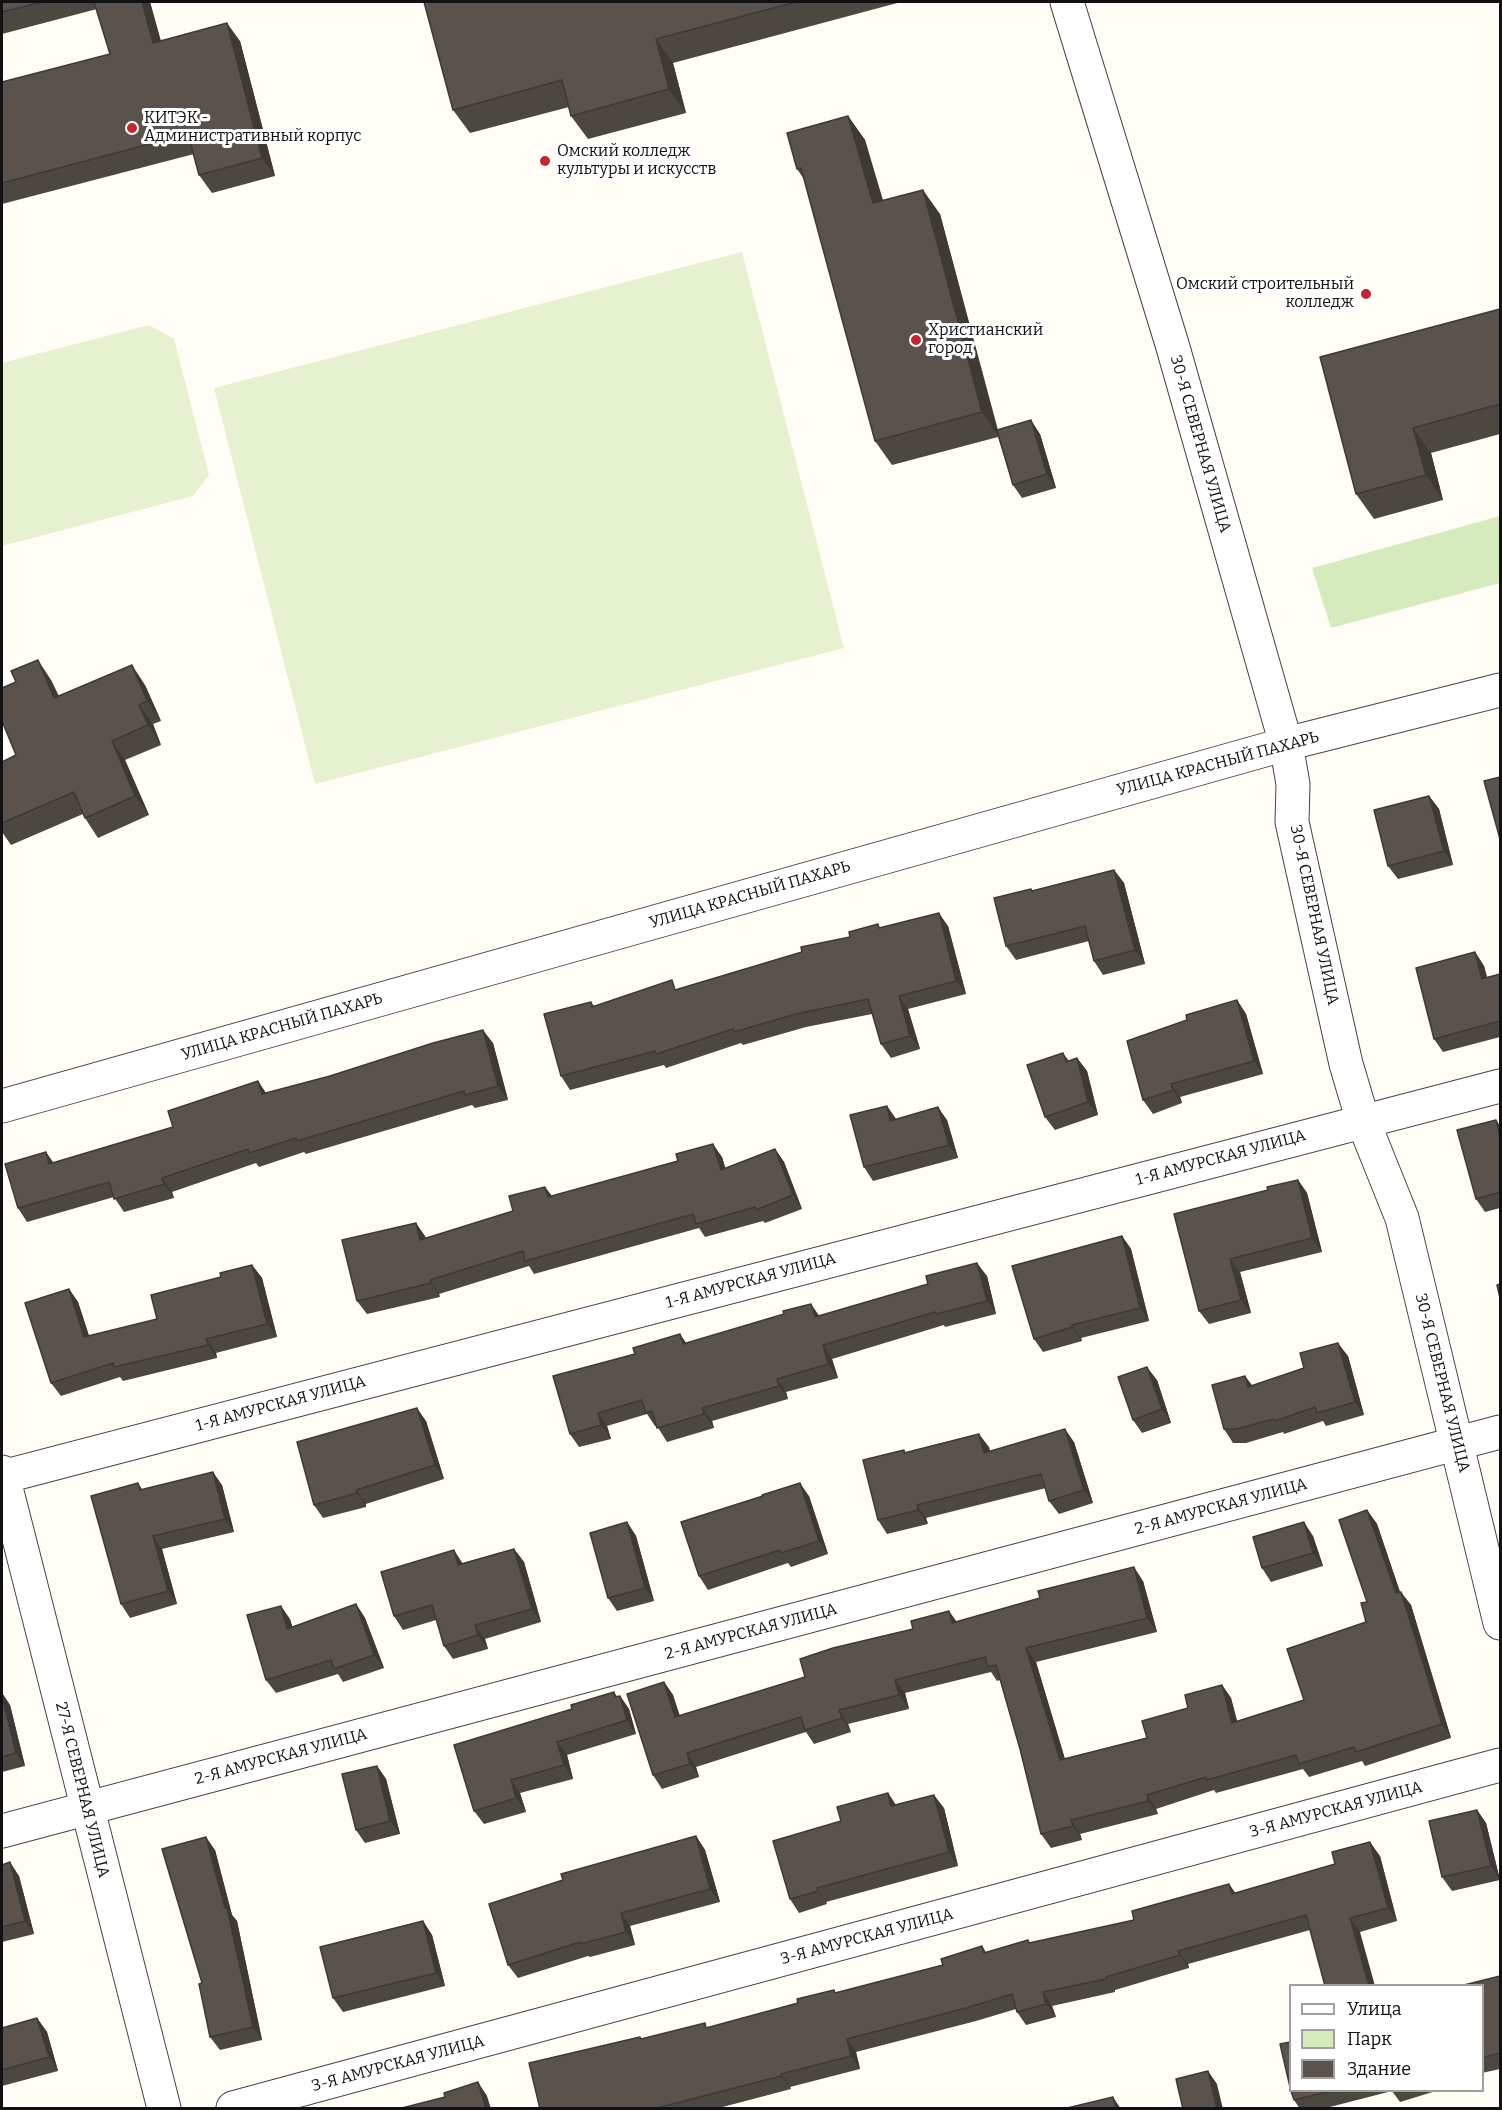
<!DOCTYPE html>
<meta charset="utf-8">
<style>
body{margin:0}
#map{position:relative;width:1502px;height:2110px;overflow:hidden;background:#fffdf5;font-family:Bitter,serif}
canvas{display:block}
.frame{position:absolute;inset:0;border:3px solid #111;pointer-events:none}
.legend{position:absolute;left:1289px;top:1984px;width:195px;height:108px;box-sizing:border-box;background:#fff;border:2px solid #a0a0a0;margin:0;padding:8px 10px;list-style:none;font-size:18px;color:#111}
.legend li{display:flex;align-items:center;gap:12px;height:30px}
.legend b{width:30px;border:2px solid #a0a0a0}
</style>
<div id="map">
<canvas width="1502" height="2110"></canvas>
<div class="frame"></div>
<ul class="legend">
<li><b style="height:8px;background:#fff"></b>Улица</li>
<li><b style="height:16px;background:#d5ebbd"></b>Парк</li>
<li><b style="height:16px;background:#5a524d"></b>Здание</li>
</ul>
</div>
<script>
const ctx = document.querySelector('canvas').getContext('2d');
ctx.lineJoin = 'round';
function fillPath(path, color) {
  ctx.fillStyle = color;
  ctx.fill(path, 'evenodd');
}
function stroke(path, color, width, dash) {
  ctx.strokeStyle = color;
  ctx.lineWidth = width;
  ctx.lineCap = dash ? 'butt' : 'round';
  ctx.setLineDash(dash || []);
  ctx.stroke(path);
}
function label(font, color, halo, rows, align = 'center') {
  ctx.font = font + ' Bitter,serif';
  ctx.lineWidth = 6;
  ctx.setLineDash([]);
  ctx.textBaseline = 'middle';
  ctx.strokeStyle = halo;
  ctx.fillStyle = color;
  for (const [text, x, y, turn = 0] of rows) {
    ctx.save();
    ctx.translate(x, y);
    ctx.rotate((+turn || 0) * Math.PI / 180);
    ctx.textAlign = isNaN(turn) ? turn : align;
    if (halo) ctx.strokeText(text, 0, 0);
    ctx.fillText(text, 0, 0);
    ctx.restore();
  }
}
const green = new Path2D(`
 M1500 516V583L1331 628 1312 568Z`);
const pitch = new Path2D(`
 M742 252 844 648 315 784 214 388Z
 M149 325 174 339 209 475 193 496 2 546V363Z`);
const minor = new Path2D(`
 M1067 2 1172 344 1286 744 1293 784 1292 822 1346 1064 1363 1121 1402 1218 1500 1623
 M2 1106 1286 744 1500 690
 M2 1472 164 2108
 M2 1477 1500 1086
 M2 1831 1500 1432
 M233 2108 1500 1765`);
const wall = new Path2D(`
 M2 2H150L161 41H240L275 176 212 193 199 175 194 154 2 204V82L110 54 97 9 2 34Z
 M424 2H901L673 63 686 113 588 139 571 116 569 107 470 133 453 110Z
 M848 116 865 140 883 200 940 214 998 430 1040 434 1056 488 1022 498 1013 485 998 437 892 465 875 441 804 179 797 169Z
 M1500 309V434L1431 453 1443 500 1374 519 1356 494Z
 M51 680 59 696 145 685 161 721 153 724 161 745 125 760 149 815 98 838 85 818 83 814 11 845 2 832V762L16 755Z
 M1429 796 1439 809 1453 865 1398 879 1388 866Z
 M1114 870 1124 883 1145 964 1103 975 1094 961 1089 941 1016 960 1006 946 1031 889 1033 891Z
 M948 926 966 994 908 1009 920 1049 891 1058 881 1044 872 1014 806 1027 743 1045 741 1043 666 1068 664 1065 570 1090 561 1076 591 1002 594 1006 678 989 881 928Z
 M1475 952 1484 966 1487 977 1500 974V1037L1443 1052 1434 1039Z
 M1237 1000 1246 1014 1263 1074 1180 1097 1182 1103 1153 1114 1143 1100Z
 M493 1043 508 1100 475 1108 472 1105 306 1154 304 1152 259 1167 256 1163 172 1192 174 1198 124 1212 114 1197 27 1222 18 1208 53 1163 173 1127 258 1081 266 1093Z
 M1063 1053 1069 1061 1077 1058 1087 1071 1098 1115 1055 1130 1045 1117Z
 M887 1106 896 1119 947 1120 958 1158 873 1181 864 1167Z
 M1496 1120 1500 1126V1208L1485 1212 1476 1199Z
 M775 1149 784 1162 802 1209 765 1223 763 1221 705 1237 699 1228 534 1274 529 1266 439 1294 440 1297 367 1314 357 1301 425 1236 426 1238 513 1211 545 1187 552 1196 722 1157 725 1168Z
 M1298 1180 1307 1193 1322 1252 1240 1272 1251 1313 1209 1324 1199 1311 1268 1190Z
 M1122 1236 1131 1249 1149 1321 1081 1338 1082 1341 1043 1352 1034 1339Z
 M252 1265 262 1278 277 1337 216 1353 217 1358 123 1381 120 1377 61 1396 51 1383 69 1289 78 1302 89 1336 157 1319 221 1277Z
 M987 1276 996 1314 945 1327 944 1325 832 1359 838 1378 786 1392 788 1399 712 1421 714 1428 667 1442 657 1426H655L647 1414 607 1426 611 1439 579 1447 570 1434 686 1343 819 1316Z
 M1348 1356 1364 1415 1326 1426 1323 1421 1284 1434 1283 1432 1246 1443H1233L1224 1429 1252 1386Z
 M1157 1380 1171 1423 1142 1433 1133 1420Z
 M426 1421 444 1479 366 1504V1507L323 1518 314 1505Z
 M1074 1442 1093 1503 1059 1514 1049 1501 1046 1488 926 1518 928 1524 887 1534 878 1520 904 1450 906 1453 989 1447 990 1452Z
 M138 1483 142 1489 222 1485 234 1532 162 1549 177 1604 130 1618 121 1604Z
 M763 1496H809L828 1554 791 1567 788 1563 708 1590 699 1576Z
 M1367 1510 1377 1524 1400 1592 1411 1605 1451 1738 1365 1766 1362 1761 1309 1777 1303 1769 1216 1793 1214 1790 1156 1809 1158 1814 1080 1834 1082 1840 1051 1848 1041 1834 1020 1749 1000 1680 997 1681 991 1672 905 1693 909 1709 848 1724 851 1732 814 1744 806 1732 696 1767 699 1777 662 1789 653 1775 664 1682 673 1695 680 1716 805 1677 957 1622 1143 1581 1157 1632 1036 1662 1065 1759 1147 1738 1188 1708 1222 1685 1231 1698 1237 1721 1304 1700 1366 1622 1367 1602Z
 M627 1522 636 1536 654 1601 617 1611 608 1598Z
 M1313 1536 1323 1566 1271 1582 1262 1568Z
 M514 1549 524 1562 541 1622 485 1639 488 1649 453 1659 444 1646 436 1620 403 1630 394 1616 463 1563Z
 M356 1604 365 1618 384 1668 343 1682 338 1674 276 1693 266 1680 290 1619 292 1627Z
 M2 1693 10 1705 25 1766 2 1772Z
 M620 1696 629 1709 636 1734 567 1755 573 1779 520 1793 526 1812 484 1824 474 1811 454 1745Z
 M377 1766 386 1779 400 1834 365 1843 356 1830Z
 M888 1793 896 1805 944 1808 958 1866 826 1902 827 1904 799 1913 790 1899 841 1821Z
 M1477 1810 1486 1823 1500 1880 1452 1891 1442 1877Z
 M696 1836 705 1850 720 1902 630 1926 635 1945 590 1957 588 1956 518 1978 508 1965 563 1880Z
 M215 1850 232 1915 237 1921 262 2040 220 2050 210 2037 202 1983Z
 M1380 1856 1397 1921 1360 1932 1310 1930 1188 1964 1189 1968 1115 1990V1992L1052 2006 1056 2017 1026 2025 1017 2012 1016 2009 976 2021 856 2052 860 2069 790 2087 791 2089 715 2109H540L642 2039 708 2028 836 1993 943 1965 982 1946 986 1952 1028 1940 1030 1943 1134 1920 1229 1884 1235 1893Z
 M2 1865 19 1876 34 1934 2 1942Z
 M423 1921 432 1935 445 1986 343 2012 333 1998Z
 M1500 1976V2069L1482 2073V1986Z
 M37 2018 47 2032 58 2071 2 2086V2028Z
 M1291 2091H1436L1400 2102 1392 2091 1322 2109H1300L1294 2100Z`);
const shadedWall = new Path2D(`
 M142 2H150L166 61 153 43Z
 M227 23 240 41 275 176 262 158Z
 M656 39 673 63 686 113 669 89Z
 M848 116 865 140 890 227 873 203Z
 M923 190 940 214 999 437 982 412Z
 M1031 420 1040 434 1056 488 1047 474Z
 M1413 428 1431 453 1443 500 1426 475Z
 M38 660 51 680 68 718 54 698Z
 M132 665 145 685 161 721 147 701Z
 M139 705 153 724 161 745 148 725Z
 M112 741 125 760 149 815 135 796Z
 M1429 796 1439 809 1453 865 1444 851Z
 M1114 870 1124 883 1145 964 1135 950Z
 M939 913 948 926 966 994 956 981Z
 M1475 952 1484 966 1491 992 1482 979Z
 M899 996 908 1009 920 1049 910 1036Z
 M1237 1000 1246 1014 1263 1074 1254 1061Z
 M483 1030 493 1043 508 1100 498 1086Z
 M1077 1058 1087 1071 1098 1115 1088 1102Z
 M258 1081 267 1095 262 1094Z
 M1171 1084 1180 1097 1182 1103 1173 1090Z
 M887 1106 896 1119 890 1121Z
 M938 1107 947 1120 958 1158 949 1145Z
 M1496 1120 1500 1126V1137Z
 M713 1144 722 1157 730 1183 721 1170Z
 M775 1149 784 1162 802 1209 793 1195Z
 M46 1152 55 1165 49 1164Z
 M162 1178 172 1192 174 1198 164 1184Z
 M1298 1180 1307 1193 1322 1252 1312 1238Z
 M545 1187 554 1200 548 1197Z
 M416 1223 425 1236 429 1253 420 1240Z
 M1122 1236 1131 1249 1149 1321 1140 1308Z
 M1230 1259 1240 1272 1251 1313 1241 1300Z
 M977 1263 987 1276 996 1314 987 1301Z
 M252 1265 262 1278 277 1337 267 1324Z
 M430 1280 439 1294 440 1297 431 1283Z
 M69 1289 78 1302 94 1351 84 1337Z
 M811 1304 820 1317H815Z
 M1072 1325 1081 1338 1082 1341 1072 1327Z
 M680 1334 689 1347 683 1344Z
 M206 1339 216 1353 217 1358 208 1345Z
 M1338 1343 1348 1356 1364 1415 1355 1402Z
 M823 1345 832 1359 838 1378 828 1364Z
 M1147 1367 1157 1380 1171 1423 1162 1409Z
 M1245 1376 1255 1389 1248 1387Z
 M777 1379 786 1392 788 1399 779 1386Z
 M417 1408 426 1421 444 1479 435 1465Z
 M702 1408 712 1421 714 1428 704 1414Z
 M598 1413 607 1426 611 1439 601 1425Z
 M1065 1429 1074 1442 1093 1503 1084 1490Z
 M979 1434 989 1447 994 1467 984 1453Z
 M213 1472 222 1485 234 1532 225 1519Z
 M800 1483 809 1496 828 1554 819 1541Z
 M356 1490 366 1504V1507L357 1493Z
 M917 1505 926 1518 928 1524 918 1510Z
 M1367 1510 1377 1524 1405 1607 1396 1593Z
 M627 1522 636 1536 654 1601 645 1588Z
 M1304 1522 1313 1536 1323 1566 1313 1553Z
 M153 1536 162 1549 177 1604 168 1591Z
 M514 1549 524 1562 541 1622 532 1609Z
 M454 1550 463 1564 458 1565Z
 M1134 1567 1143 1581 1157 1632 1147 1618Z
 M1401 1592 1411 1605 1451 1738 1442 1724Z
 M356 1604 365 1618 384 1668 374 1655Z
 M281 1606 290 1619 297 1642 287 1629Z
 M949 1611 959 1625 952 1623Z
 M475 1625 485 1639 488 1649 478 1635Z
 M1026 1648 1036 1662 1069 1773 1060 1760Z
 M895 1680 905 1693 909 1709 899 1695Z
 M664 1682 673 1695 684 1731 675 1717Z
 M1222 1685 1231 1698 1241 1736 1232 1723Z
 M614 1692 622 1704 620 1696 629 1709 636 1734 627 1720 615 1697Z
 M2 1693 10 1705 25 1766 16 1753 2 1696Z
 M839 1710 848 1724 851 1732 842 1718Z
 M557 1742 567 1755 573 1779 564 1765Z
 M687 1753 696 1767 699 1777 690 1764Z
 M377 1766 386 1779 400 1834 390 1821Z
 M511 1780 520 1793 526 1812 516 1798Z
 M888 1793 897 1807 891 1806Z
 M934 1795 944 1808 958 1866 949 1852Z
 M1147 1795 1156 1809 1158 1814 1148 1801Z
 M1477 1810 1486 1823 1500 1880 1491 1866Z
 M1071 1820 1080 1834 1082 1840 1073 1826Z
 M696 1836 705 1850 720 1902 710 1889Z
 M206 1837 215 1850 232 1915 237 1921 262 2040 253 2027 225 1908Z
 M1370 1842 1380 1856 1397 1921 1388 1908Z
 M10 1862 19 1876 34 1934 25 1921Z
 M1229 1884 1238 1897 1232 1894Z
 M817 1888 826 1902 827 1904 818 1891Z
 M621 1913 630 1926 635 1945 626 1932Z
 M1350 1918 1360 1932 1375 1986H1369Z
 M423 1921 432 1935 445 1986 436 1973Z
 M1178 1951 1188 1964 1189 1968 1180 1955Z
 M1043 1992 1052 2006 1056 2017 1046 2004Z
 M37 2018 47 2032 58 2071 49 2057Z
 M847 2039 856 2052 860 2069 851 2056Z
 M1208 2071 1217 2084 1223 2109H1217Z
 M781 2074 790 2087 791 2089 781 2076Z
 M478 2082 487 2096 491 2109H486Z
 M1113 2097 1121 2109H1116Z`);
const building = new Path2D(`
 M2 2H42L2 12Z
 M94 2H142L153 43 227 23 262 158 199 175 188 134 2 183V82L110 54Z
 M424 2H796L656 39 669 89 571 116 562 80 453 110Z
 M848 116 873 203 923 190 982 412 875 441 801 168 797 169 787 133Z
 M1500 309V404L1413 428 1426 475 1356 494 1320 357Z
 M1031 420 1047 474 1013 485 997 430Z
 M38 660 54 698 132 665 147 701 139 705 148 725 112 741 135 796 85 818 74 792 2 823V762L16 755 2 721V688L16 682 11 671Z
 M1500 777V839L1484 781Z
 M1429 796 1444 851 1388 866 1374 810Z
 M1114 870 1135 950 1094 961 1085 926 1006 946 994 898 1031 889 1032 891Z
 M939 913 956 981 899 996 910 1036 881 1044 868 999 796 1014 734 1032 733 1029 656 1054 655 1051 561 1076 544 1014 591 1002 592 1007 672 980 675 990 802 952 801 947 850 937 849 932 878 924 879 928Z
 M1475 952 1482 979 1500 974V1021L1434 1039 1416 968Z
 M1237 1000 1254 1061 1171 1084 1173 1090 1143 1100 1127 1041 1187 1020 1186 1015Z
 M483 1030 498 1086 465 1095 464 1091 297 1141 296 1138 249 1153 248 1149 162 1178 164 1184 114 1199 109 1182 18 1208 5 1164 46 1152 49 1164 173 1127 168 1111 258 1081 262 1094 330 1076 433 1043Z
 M1063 1053 1066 1062 1077 1058 1088 1102 1045 1117 1027 1065Z
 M887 1106 890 1121 938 1107 949 1145 864 1167 850 1115Z
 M1496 1120 1500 1137V1192L1476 1199 1457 1130Z
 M713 1144 721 1170 775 1149 793 1195 756 1210 755 1207 696 1224 693 1214 525 1261 523 1251 430 1280 431 1283 357 1301 342 1240 416 1223 420 1240 513 1211 509 1196 545 1187 548 1197 678 1161 676 1154Z
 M1298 1180 1312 1238 1230 1259 1241 1300 1199 1311 1174 1214 1268 1190 1267 1187Z
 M1122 1236 1140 1308 1072 1325V1327L1034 1339 1012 1266Z
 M977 1263 987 1301 936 1314 935 1312 823 1345 828 1364 777 1379 779 1386 702 1408 704 1414 657 1428 652 1411 646 1413 642 1400 598 1413 601 1425 570 1434 553 1376 635 1354 633 1348 680 1334 683 1344 784 1314 783 1311 811 1304 815 1317 928 1284 926 1276Z
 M252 1265 267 1324 206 1339 208 1345 114 1367 113 1363 51 1383 25 1303 69 1289 84 1337 157 1319 151 1295 221 1277 220 1273Z
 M1500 1284V1298L1497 1285Z
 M1338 1343 1355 1402 1317 1413 1315 1407 1275 1421 1274 1419 1236 1429H1224L1212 1385 1245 1376 1248 1387 1304 1368 1300 1353Z
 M1147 1367 1162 1409 1133 1420 1118 1377Z
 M417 1408 435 1465 356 1490 357 1493 314 1505 297 1442Z
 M1065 1429 1084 1490 1049 1501 1041 1474 917 1505 918 1510 878 1520 863 1460 904 1450V1453L979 1434 984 1453Z
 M213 1472 225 1519 153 1536 168 1591 121 1604 91 1496 138 1483 140 1490Z
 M800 1483 819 1541 781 1553 780 1550 699 1576 681 1522 763 1496 762 1495Z
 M1367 1510 1396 1593 1401 1592 1442 1724 1356 1752 1354 1747 1299 1764 1296 1755 1207 1780 1206 1777 1147 1795 1148 1801 1071 1820 1073 1826 1041 1834 1020 1749 996 1665 988 1667 985 1657 895 1680 899 1695 839 1710 842 1718 805 1730 801 1717 687 1753 690 1764 653 1775 627 1694 664 1682 675 1717 805 1677 800 1659 833 1648 913 1629 911 1621 949 1611 952 1623 1040 1598 1038 1591 1134 1567 1147 1618 1026 1648 1060 1760 1147 1738 1142 1721 1188 1708 1185 1695 1222 1685 1232 1723 1304 1700 1287 1649 1366 1622 1361 1603 1367 1602 1339 1520Z
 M627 1522 645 1588 608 1598 590 1533Z
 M1304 1522 1313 1553 1262 1568 1253 1537Z
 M514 1549 532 1609 475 1625 478 1635 444 1646 432 1605 394 1616 381 1572 454 1550 458 1565Z
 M356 1604 374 1655 334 1669 331 1660 266 1680 247 1615 281 1606 287 1629Z
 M614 1692 615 1697 620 1696 627 1720 557 1742 564 1765 511 1780 516 1798 474 1811 454 1745 572 1709 571 1705Z
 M2 1696 16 1753 2 1757Z
 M377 1766 390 1821 356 1830 342 1774Z
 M888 1793 891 1806 934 1795 949 1852 817 1888 818 1891 790 1899 773 1841 841 1821 837 1807Z
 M1477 1810 1491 1866 1442 1877 1429 1821Z
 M696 1836 710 1889 621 1913 626 1932 580 1944V1942L508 1965 489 1904 563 1880 561 1874Z
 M206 1837 225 1908H227L253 2027 210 2037 199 1984 202 1983 162 1849Z
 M1370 1842 1388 1908 1350 1918 1369 1986H1325L1306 1915 1178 1951 1180 1955 1106 1977V1979L1043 1992 1046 2004 1017 2012 1012 1994 966 2008 847 2039 851 2056 781 2074V2076L653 2109H540L529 2063 640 2037 641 2039 705 2023 706 2028 798 2003 797 1999 834 1990 835 1993 943 1965 941 1959 982 1946 984 1953 1028 1940 1029 1943 1134 1920 1132 1911 1164 1902 1229 1884 1232 1894 1335 1864 1332 1852Z
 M10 1862 25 1921 2 1927V1865Z
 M423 1921 436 1973 333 1998 320 1947Z
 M1500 1976V2053L1482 2058V1986H1460Z
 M37 2018 49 2057 2 2070V2028Z
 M1290 2042V2087L1280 2044Z
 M1208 2071 1217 2109H1183L1176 2079Z
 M478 2082 486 2109H398L445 2097 444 2093Z
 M1291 2091H1331L1294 2100Z
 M1113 2097 1116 2109H1063Z`);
const markers = [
 [132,128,6,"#c4262e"],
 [545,161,6,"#c4262e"],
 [1366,294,6,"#c4262e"],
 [916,340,6,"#c4262e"]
];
const poiNames = [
 ["КИТЭК -",144,119],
 ["Административный корпус",144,137],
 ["Омский колледж",557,152],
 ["культуры и искусств",557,170],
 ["Омский строительный",1354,285,"right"],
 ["колледж",1354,303,"right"],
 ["Христианский",928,331],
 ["город",928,349]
];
const streetNames = [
 ["30-Я СЕВЕРНАЯ УЛИЦА",1200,444,74],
 ["УЛИЦА КРАСНЫЙ ПАХАРЬ",1218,764,-15],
 ["УЛИЦА КРАСНЫЙ ПАХАРЬ",750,895,-16],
 ["30-Я СЕВЕРНАЯ УЛИЦА",1314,915,78],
 ["УЛИЦА КРАСНЫЙ ПАХАРЬ",282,1027,-16],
 ["1-Я АМУРСКАЯ УЛИЦА",1221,1158,-15],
 ["1-Я АМУРСКАЯ УЛИЦА",751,1281,-15],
 ["30-Я СЕВЕРНАЯ УЛИЦА",1442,1383,76],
 ["1-Я АМУРСКАЯ УЛИЦА",281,1404,-15],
 ["2-Я АМУРСКАЯ УЛИЦА",1221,1507,-15],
 ["2-Я АМУРСКАЯ УЛИЦА",751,1632,-15],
 ["2-Я АМУРСКАЯ УЛИЦА",281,1757,-15],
 ["27-Я СЕВЕРНАЯ УЛИЦА",82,1790,76],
 ["3-Я АМУРСКАЯ УЛИЦА",1336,1810,-15],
 ["3-Я АМУРСКАЯ УЛИЦА",867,1937,-15],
 ["3-Я АМУРСКАЯ УЛИЦА",398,2064,-15]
];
fillPath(green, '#d5ebbd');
fillPath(pitch, '#e6f2cf');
stroke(minor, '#444', 35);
stroke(minor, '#fff', 33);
fillPath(wall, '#4d4742');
fillPath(shadedWall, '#3f3936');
fillPath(building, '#5a524d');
stroke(building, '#3f3936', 1.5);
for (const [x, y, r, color] of markers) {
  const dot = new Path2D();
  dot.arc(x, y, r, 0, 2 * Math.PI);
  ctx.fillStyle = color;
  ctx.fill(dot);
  stroke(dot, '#fff', 2);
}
label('16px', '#111', '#fff', poiNames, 'left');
label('16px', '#111', '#fff', streetNames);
</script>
